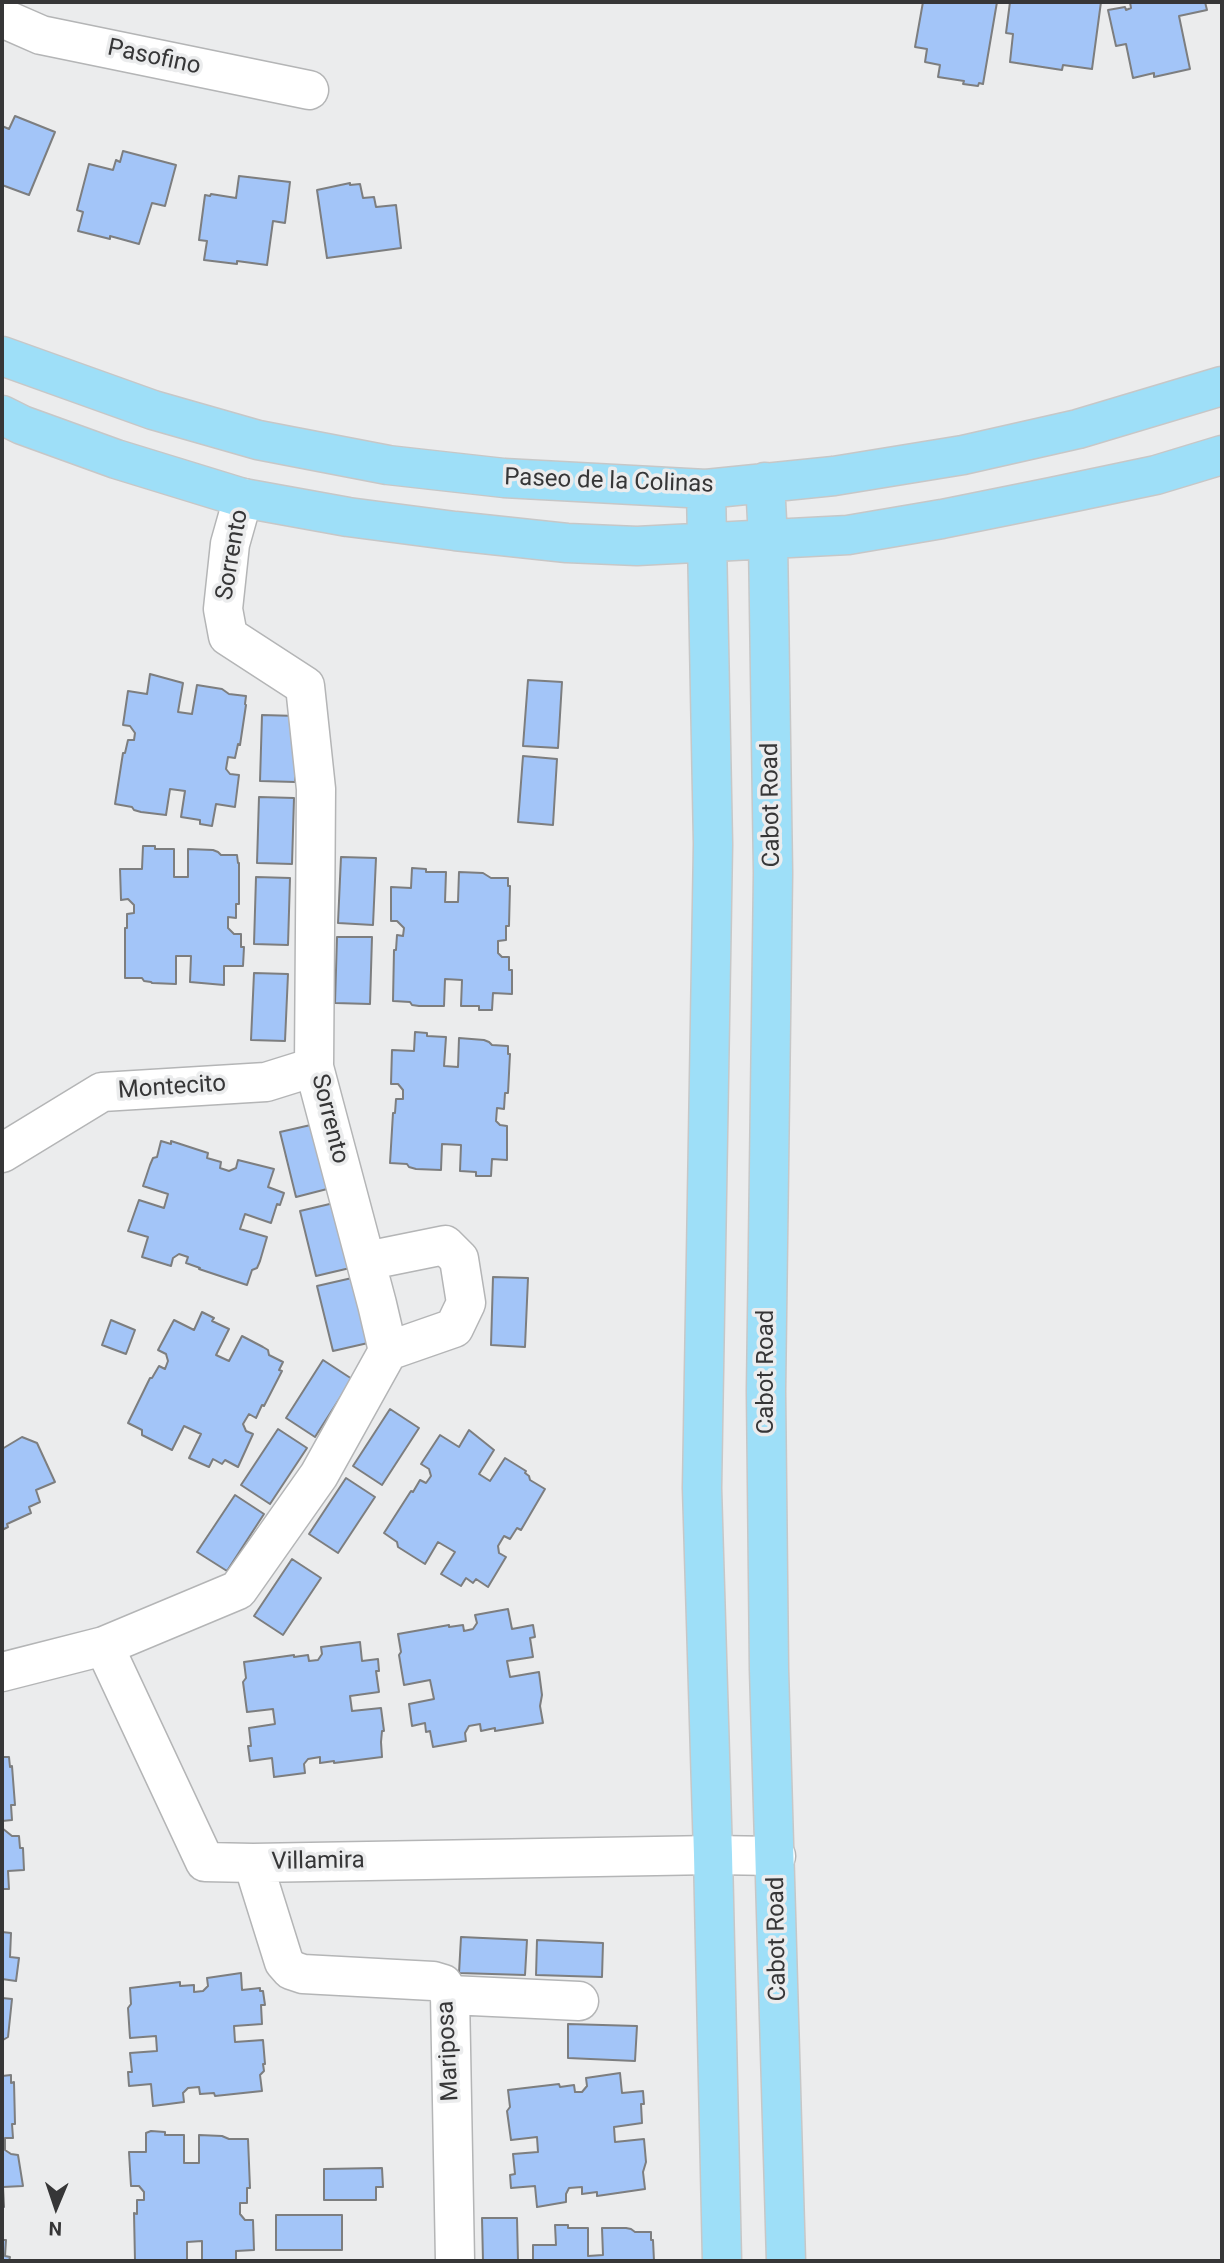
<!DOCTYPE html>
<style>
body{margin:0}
#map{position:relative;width:1224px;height:2263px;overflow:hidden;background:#ebeced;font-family:Roboto,sans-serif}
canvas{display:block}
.frame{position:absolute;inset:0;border:4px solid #363637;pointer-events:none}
.north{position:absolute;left:21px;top:2172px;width:70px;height:70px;-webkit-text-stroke:5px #ebeced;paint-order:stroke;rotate:182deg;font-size:19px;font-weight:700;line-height:28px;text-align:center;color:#363637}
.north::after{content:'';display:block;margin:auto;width:24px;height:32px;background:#363637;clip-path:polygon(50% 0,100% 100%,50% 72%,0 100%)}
</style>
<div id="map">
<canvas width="1224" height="2263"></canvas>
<div class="frame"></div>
<div class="north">N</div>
</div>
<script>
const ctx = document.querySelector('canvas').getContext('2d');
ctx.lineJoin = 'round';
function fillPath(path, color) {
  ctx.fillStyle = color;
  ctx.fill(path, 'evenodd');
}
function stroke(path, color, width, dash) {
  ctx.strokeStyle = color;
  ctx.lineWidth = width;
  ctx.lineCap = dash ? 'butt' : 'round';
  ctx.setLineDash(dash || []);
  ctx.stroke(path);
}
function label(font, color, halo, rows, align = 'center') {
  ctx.font = font + ' Roboto,sans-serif';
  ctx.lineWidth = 7;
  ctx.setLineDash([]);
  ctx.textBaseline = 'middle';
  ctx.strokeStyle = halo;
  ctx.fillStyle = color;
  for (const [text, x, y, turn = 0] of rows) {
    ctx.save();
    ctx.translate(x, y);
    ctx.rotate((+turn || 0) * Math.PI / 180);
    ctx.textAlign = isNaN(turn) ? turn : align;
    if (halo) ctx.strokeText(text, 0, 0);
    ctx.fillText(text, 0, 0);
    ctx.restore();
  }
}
const building = new Path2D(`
 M923 2H997L983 84 979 83 978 86 963 84 964 81 938 77 940 65 925 62 927 49 915 47Z
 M1010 2H1101L1092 69 1063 65 1062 70 1010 62 1013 34 1006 33Z
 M1130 2H1205L1207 10 1179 16 1190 69 1154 77V73L1133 78 1126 44 1116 46 1108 10 1125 7 1126 10 1131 8Z
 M15 116 55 132 29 195 2 185V126L9 129Z
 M123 151 176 165 165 206 152 203 139 244 110 236V239L78 231 83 212 77 210 89 164 113 170 116 160 120 162Z
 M239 176 290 182 285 223 273 221 267 265 237 261V264L204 260 207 241 199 240 205 195 210 196 211 194 236 198Z
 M350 183V185L360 184 363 198 374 197 376 207 396 205 401 248 327 258 317 190Z
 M150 674 183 683 178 712 192 714 197 685 222 689 229 694 246 696 245 704 246 705 240 745 238 744 235 758 228 757 226 769 230 774 239 775 235 807 216 804 212 826 200 824V820L181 817 185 791 170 789 166 815 141 812 134 810 132 807 115 804 123 753H125L128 740H134L135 733 130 726 123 725 128 691 147 694Z
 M528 680 562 682 558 748 523 746Z
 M262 715 297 716 295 782 260 781Z
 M523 756 557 759 553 825 518 822Z
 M259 797 294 798 292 864 257 863Z
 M143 846H155V849H174V877H188V849L213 850 218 852 221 855H237L238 863H239V904H236V918L228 917V928L234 934H241V947H244L243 966H224V985L190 982 191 956H176V984L152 983 151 982 144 981 142 978H125V928H127V914L134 913V905L128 899 121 900 120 869H142Z
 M341 857 376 858 373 925 338 923Z
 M412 868 426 869V872H446L445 902H458L459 872 483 873 491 878H508V886H510L509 926H506V940L498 941V953L502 957H509V970H512V994L493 993 492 1010H479V1006H461L462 980 445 979 444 1006H419L412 1005 410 1002 393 1001 394 950H396L397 935 403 936 404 928 397 921H391V887L411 888Z
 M256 877 290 878 288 945 254 944Z
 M337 937H372L370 1004 335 1003Z
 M254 973 288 974 285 1041 251 1040Z
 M415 1032 427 1033V1036L446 1037 444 1066 458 1067 459 1038 484 1040 489 1042 492 1045 508 1046V1054H510L508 1093H505L504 1109 497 1108 496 1121 500 1125 507 1126V1160L492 1159 491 1176H476V1172L460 1171 461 1145 442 1144 441 1170 416 1169 409 1167 407 1164 390 1163 393 1113H395L396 1099H403V1090L398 1084H391L392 1050 414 1051Z
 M315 1124 331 1188 296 1197 280 1132Z
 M161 1141 171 1144V1141L208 1153 207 1158 221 1162 220 1168 229 1171 236 1168 238 1160 274 1169 268 1187 284 1193 280 1205 277 1204 271 1223 245 1214 240 1229 267 1237 260 1261 257 1268 252 1270 247 1285 199 1269 200 1268 186 1263 188 1257 179 1254 173 1258 171 1266 142 1257 148 1237 128 1231 139 1200 164 1208 168 1194 143 1186 150 1165 153 1158 157 1157Z
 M334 1203 350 1268 316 1276 300 1211Z
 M493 1277 528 1278 525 1347 491 1345Z
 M352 1278 368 1343 333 1351 317 1286Z
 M202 1312 214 1318 212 1321 229 1329 216 1355 229 1361 242 1336 263 1347 268 1350 269 1355 283 1362 279 1370 282 1371 264 1406 262 1405 256 1418 249 1414 243 1424 246 1431 253 1434 238 1467 225 1460 222 1464 213 1459 209 1467 189 1458 201 1434 184 1426 172 1450 142 1435V1430L128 1423 150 1378H152L159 1366 165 1369 168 1361 166 1354 158 1350 174 1320 194 1330Z
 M111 1320 135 1330 126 1354 102 1345Z
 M323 1360 352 1379 315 1437 286 1418Z
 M390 1409 419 1428 382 1485 353 1466Z
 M278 1429 307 1448 270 1504 241 1485Z
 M469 1430 494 1450 479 1474 490 1481 505 1458 526 1471 525 1473 529 1476 530 1480 545 1489 521 1530 517 1528 510 1539 504 1536 498 1546 499 1553 506 1557 488 1587 476 1579 473 1583 466 1578 461 1586 441 1574 455 1552 438 1542 425 1564 398 1547 397 1542 384 1533 411 1491 413 1492 420 1480 426 1483 431 1476 429 1469 421 1464 440 1435 459 1447Z
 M22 1437 37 1443 55 1482 36 1490 40 1502 29 1507 31 1513 7 1524 8 1527 2 1530V1449Z
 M346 1478 375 1497 338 1553 309 1534Z
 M235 1495 264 1514 227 1571 197 1552Z
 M292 1559 321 1578 283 1635 254 1616Z
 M508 1609 512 1629 533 1625 535 1637 530 1638 533 1657 507 1661 510 1677 539 1672 542 1695 540 1706 543 1723 495 1731V1728L481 1731 480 1724 469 1726 465 1733 466 1741 433 1747 430 1731 426 1732 425 1723 412 1726 409 1704 434 1699 430 1680 404 1685 399 1655 401 1652 398 1634 449 1625V1627L463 1625 464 1631 473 1629 477 1623 475 1615Z
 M360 1642 362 1661 378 1659 379 1671H376L379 1692 350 1696 352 1711 381 1708 384 1731H382L381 1742 382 1757 334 1763V1761L320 1763V1757L308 1759 304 1764 305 1773 274 1777 272 1758 250 1761 248 1746H251L249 1728 275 1724 273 1709 247 1712 243 1682 246 1678 244 1662 294 1655V1657L308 1655 309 1661 318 1660 322 1654 321 1647Z
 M2 1757H9L10 1767 12 1766 15 1805H11L12 1820 2 1821Z
 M2 1828 12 1836H19L20 1848H23L24 1870 8 1871 9 1889H2Z
 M2 1932 11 1933 10 1957 19 1958 16 1981 2 1979Z
 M461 1937 527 1940 525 1975 459 1973Z
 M537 1940 603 1943 602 1977 536 1975Z
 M241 1973 242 1990 260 1988V1991H263L265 2005H261L262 2024 234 2026 235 2042 263 2040 265 2064H263L264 2071 260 2075 262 2091 215 2096 214 2093 200 2094 199 2087 188 2088 183 2093 184 2102 153 2106 151 2084 129 2086 128 2072H132L130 2053 157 2051 156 2036 130 2038 128 2008 131 2004 130 1988 180 1982V1986L194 1985V1992L203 1991 208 1986 207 1978Z
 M2 1998 12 1999 8 2037 3 2040 2 2049Z
 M568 2024 637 2026 635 2061 568 2058Z
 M620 2073 622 2093 643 2091 644 2104H641L642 2123 614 2127 615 2142 644 2139 646 2162 643 2172 645 2189 597 2196V2192L582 2194V2187L569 2188 566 2194V2202L537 2207 535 2186 511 2188 510 2175 515 2174 513 2154 538 2152 537 2137 511 2140 507 2111 510 2107 508 2090 559 2084 560 2087 574 2085 575 2092H582L587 2086 586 2078Z
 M11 2075V2083L14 2082 15 2124H12L13 2138H5V2150L11 2154 18 2155 23 2186 3 2187 4 2207H2V2076Z
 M151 2131 165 2132V2135H184V2163H199V2135L222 2136 229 2139H248L250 2188H247V2203H240V2214L245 2220H253L254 2250 236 2251V2261H202V2241L187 2242V2261H135L134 2213 137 2214V2200H144V2192L139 2186H131L129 2152H146V2133Z
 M382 2168 383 2187H376V2200H324V2169Z
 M276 2215H342V2250H276Z
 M482 2218H517L518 2261H483Z
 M555 2225H568V2228H588V2256L603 2255 602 2228H626L631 2229 635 2232H651V2240H653L654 2261H533V2245H556Z
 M2 2240H6L5 2256 10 2257 9 2261H2Z`);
const minor = new Path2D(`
 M2 18 41 35 309 90
 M2 1153 102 1092 266 1082 314 1067
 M366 1261 445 1245 459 1259 466 1303 454 1328 388 1351
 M104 1646 205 1862 253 1863 713 1855 776 1856
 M2 1672 104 1646 238 1590 319 1475 388 1351 377 1304 314 1067 316 789 305 686 228 636 223 609 230 544 243 498
 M253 1863 284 1962 291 1970 303 1974 433 1981 443 1984 450 1995 455 2261
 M450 1995 579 2001`);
const major = new Path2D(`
 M2 356 153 410 258 440 388 465 504 478 706 489 834 476 963 455 1078 429 1222 386
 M2 415 22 425 116 459 243 498 348 517 455 531 567 543 637 546 848 535 942 519 1051 497 1156 475 1222 455
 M765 482 768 539 773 873 766 1391 769 1669 786 2261
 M706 489 713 844 702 1488 713 1855 722 2261`);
const streetNames = [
 ["Pasofino",154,58,12],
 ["Paseo de la Colinas",609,482,2],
 ["Sorrento",233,555,-80],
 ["Cabot Road",772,805,-91],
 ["Montecito",172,1088,-4],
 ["Sorrento",329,1119,76],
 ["Cabot Road",767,1372,-90],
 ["Villamira",318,1862,-1],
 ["Cabot Road",778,1939,-91],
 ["Mariposa",449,2051,-93]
];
fillPath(building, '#a3c5f8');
stroke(building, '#7d7e7f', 2);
stroke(minor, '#b4b5b6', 41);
stroke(major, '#c7c7c7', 41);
stroke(minor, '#fff', 38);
stroke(major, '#9edff8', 38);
label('24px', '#363637', '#ebeced', streetNames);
</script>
